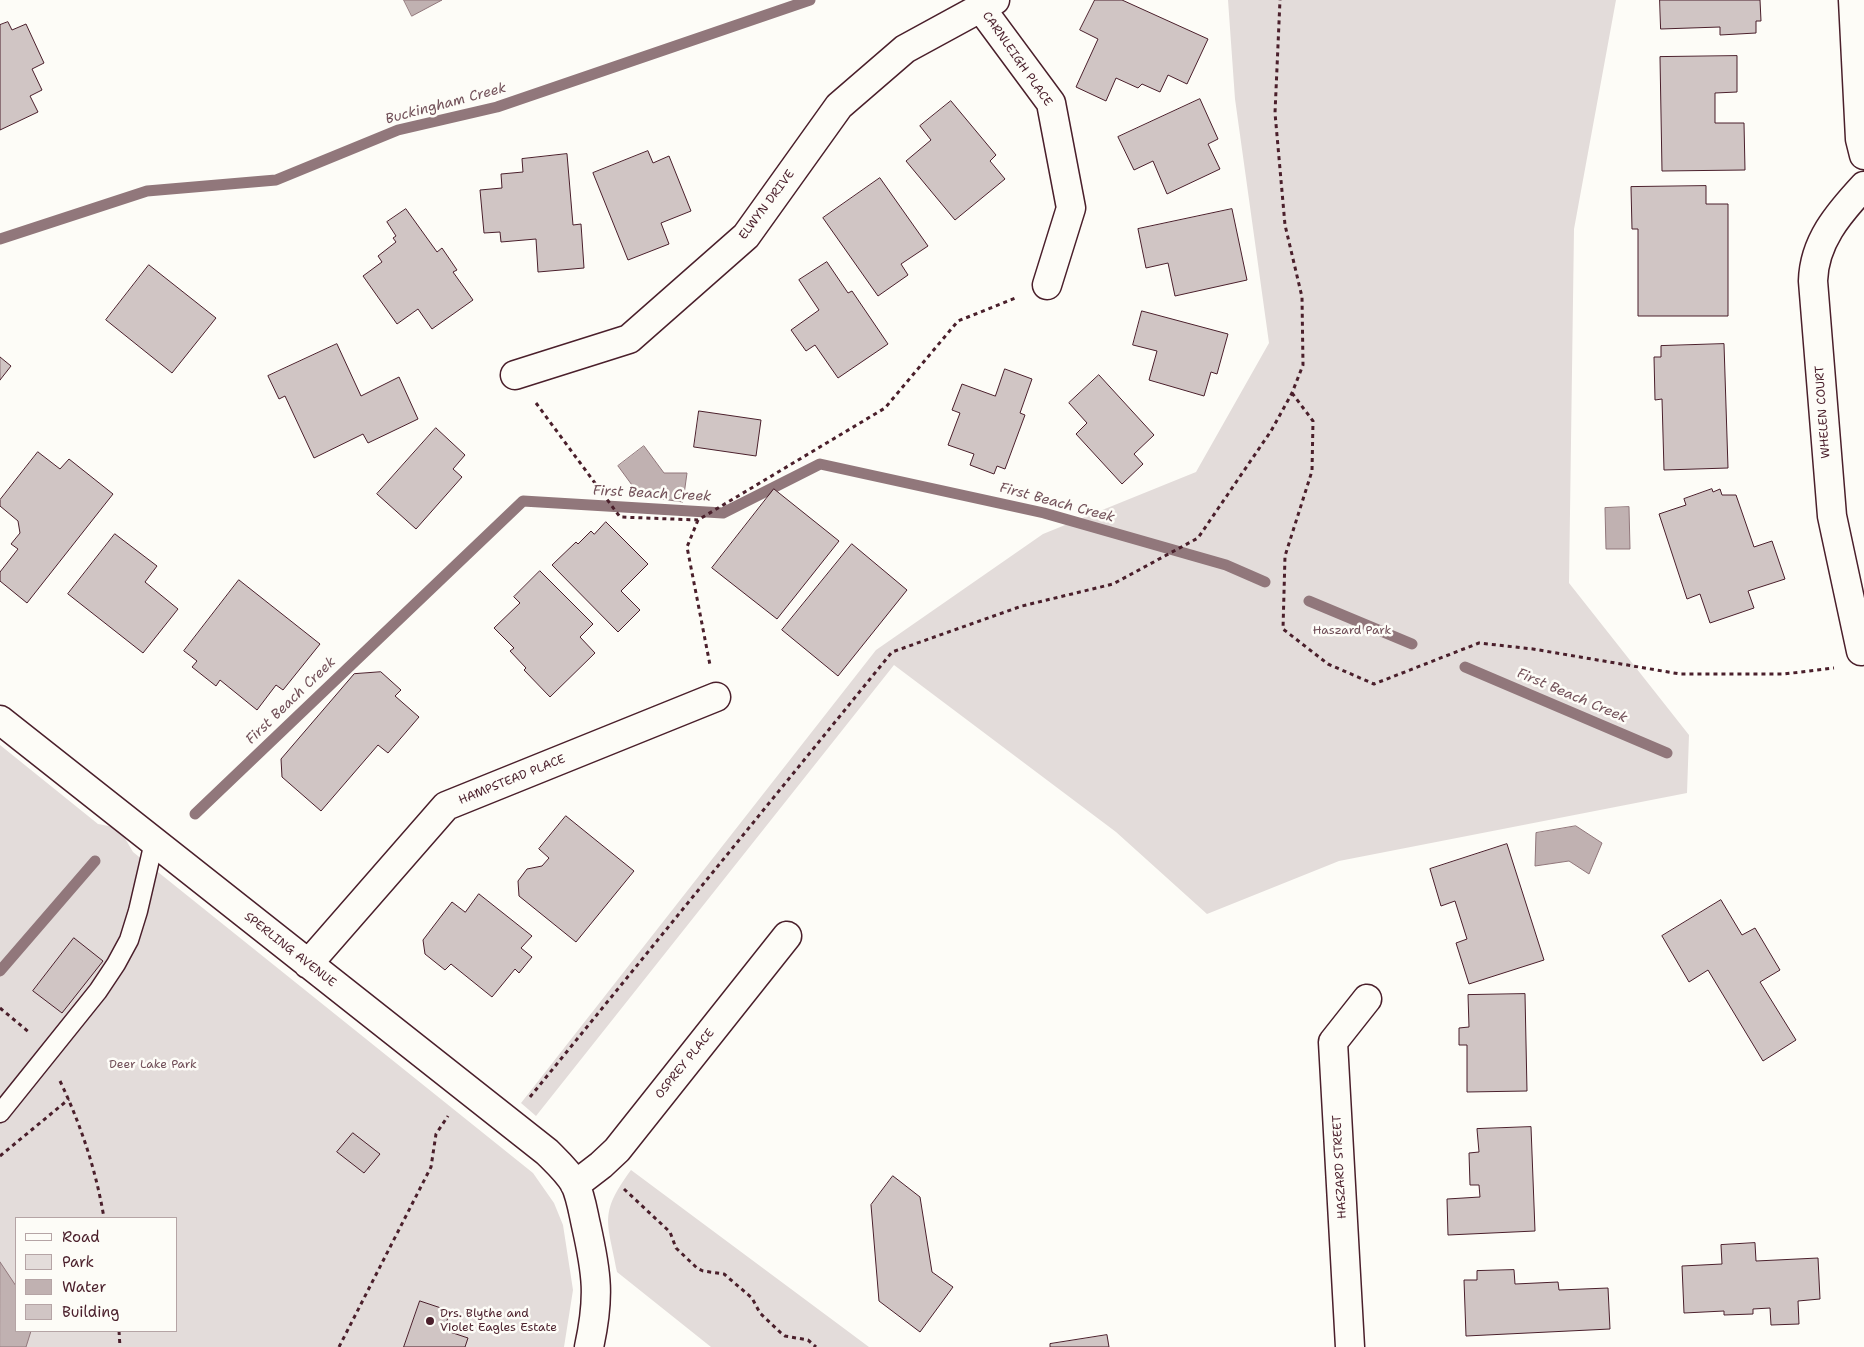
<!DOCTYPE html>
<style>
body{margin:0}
#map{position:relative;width:1864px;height:1347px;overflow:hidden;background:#fdfcf7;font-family:"Shantell Sans",sans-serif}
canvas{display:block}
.legend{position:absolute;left:15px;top:1217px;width:162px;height:115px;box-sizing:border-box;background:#fdfcf7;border:1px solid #b5a4a5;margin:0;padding:6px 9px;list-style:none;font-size:15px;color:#4a1f2b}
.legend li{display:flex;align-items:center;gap:10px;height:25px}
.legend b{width:25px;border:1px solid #b5a4a5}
</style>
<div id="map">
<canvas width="1864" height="1347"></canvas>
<ul class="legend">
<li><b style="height:6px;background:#fdfcf7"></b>Road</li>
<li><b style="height:14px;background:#e3dcda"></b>Park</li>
<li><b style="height:14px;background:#c0b1b1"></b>Water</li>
<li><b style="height:14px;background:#d0c5c4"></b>Building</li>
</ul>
</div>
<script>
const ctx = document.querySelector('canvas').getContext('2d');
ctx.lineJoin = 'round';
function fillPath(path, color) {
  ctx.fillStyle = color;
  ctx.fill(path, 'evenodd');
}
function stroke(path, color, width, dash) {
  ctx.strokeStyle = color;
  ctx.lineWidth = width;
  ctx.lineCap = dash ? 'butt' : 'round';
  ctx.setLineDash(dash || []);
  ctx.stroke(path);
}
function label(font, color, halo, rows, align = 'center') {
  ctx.font = font + ' "Shantell Sans",sans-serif';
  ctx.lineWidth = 5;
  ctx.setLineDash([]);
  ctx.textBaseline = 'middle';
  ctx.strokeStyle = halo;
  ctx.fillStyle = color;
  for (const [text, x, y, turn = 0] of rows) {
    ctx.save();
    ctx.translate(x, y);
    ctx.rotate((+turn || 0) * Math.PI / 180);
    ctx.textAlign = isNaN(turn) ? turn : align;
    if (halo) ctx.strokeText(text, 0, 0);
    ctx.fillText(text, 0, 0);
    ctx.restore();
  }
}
const green = new Path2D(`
 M1228 0H1616L1574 229 1569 583 1689 735 1687 793 1339 861 1207 914 1116 832 894 665 536 1116 521 1103 876 650 1043 534 1196 472 1269 343 1235 99Z
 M0 745 98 824 119 828 133 852 533 1173 554 1203 563 1225 573 1290 564 1347H0ZM16 1218H176V1331H16Z
 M631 1170 869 1347H711L617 1272C608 1221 598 1215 631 1170Z`);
const water = new Path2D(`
 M404 0H442L412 16Z
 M644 446 664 473H687L683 502 640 496 618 466Z
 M1629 507 1630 549H1606L1605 508Z
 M1576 826 1602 843 1589 874 1569 861 1535 866 1536 833Z
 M0 1262 16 1286V1331H31L26 1347H0Z`);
const stream = new Path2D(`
 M0 239 147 191 276 180 398 130 497 107 810 0
 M1309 601 1412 644
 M1465 667 1667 753
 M195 814 523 501 723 513 820 464 1044 513 1226 565 1265 582
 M0 971 95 861`);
const building = new Path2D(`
 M1095 0H1122L1208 39 1187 84 1168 75 1160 92 1142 84 1138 88 1116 78 1106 101 1076 87 1098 39 1080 30Z
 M1660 0H1760L1761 21H1756V33L1720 35V27L1661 29Z
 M8 22 12 30 26 24 44 63 32 69 42 90 30 96 38 112 0 130V25Z
 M1737 56V92L1715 93V123H1744L1745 170 1662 171 1660 57Z
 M1200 99 1218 139 1208 144 1220 169 1167 194 1153 161 1134 170 1118 137Z
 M951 101 996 155 990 161 1005 179 955 220 906 161 931 140 920 126Z
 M648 151 653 163 669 156 691 211 661 223 669 244 628 260 593 173Z
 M567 154 573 225 581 224 584 268 538 272 536 239 501 242 500 232 484 233 480 190 502 188 501 174 523 172 522 159Z
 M880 178 928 246 901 264 908 275 878 296 823 218Z
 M1706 186V204H1728V316H1638V229H1632L1631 187Z
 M406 209 437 252 442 248 457 270 453 272 473 300 432 329 418 309 397 324 363 276 382 262 378 256 396 242 393 238 396 236 387 222Z
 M1232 209 1247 280 1175 296 1168 263 1146 268 1138 229Z
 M827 262 848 293 852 291 888 344 838 378 815 345 806 351 791 330 819 310 799 280Z
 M149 265 216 318 172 373 106 320Z
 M1142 311 1228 334 1217 374 1211 372 1204 396 1149 380 1157 351 1133 345Z
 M337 344 361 396 399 377 418 419 368 443 363 434 314 458 285 396 279 399 268 376Z
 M1724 344 1728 468 1664 470 1662 399 1655 400 1654 357H1661V346Z
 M0 357 11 366 0 380Z
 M1005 369 1032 379 1020 413 1025 415 1005 469 997 466 994 474 970 465 974 454 948 445 960 413 952 410 962 384 995 396Z
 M1099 375 1154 435 1134 454 1143 464 1122 484 1076 434 1087 423 1069 403Z
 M699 411 761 420 756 456 694 447Z
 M436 428 465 455 453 469 462 477 416 529 377 494Z
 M38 452 60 469 69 459 113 494 27 603 0 581V572L18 549 11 544 20 533 18 521 0 506V500Z
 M774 489 839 541 777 619 712 568Z
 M1712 489 1713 492 1720 489 1722 495H1736L1754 547 1772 541 1785 579 1748 591 1754 608 1710 623 1700 594 1687 599 1659 514 1686 505 1684 499Z
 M606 522 648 564 621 591 640 610 618 632 552 565 576 542 578 544 591 531 594 534Z
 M115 534 157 566 145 582 178 609 143 653 68 594Z
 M852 544 907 590 838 676 782 630Z
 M540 571 593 624 580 637 595 653 550 697 524 670 526 668 510 651 514 648 494 628 520 603 514 597Z
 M239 580 320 644 283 690 276 685 257 710 220 680 216 686 192 667 197 661 184 651Z
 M381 672 401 690 395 696 419 717 388 753 378 745 321 811 282 777 281 759 354 674Z
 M566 816 634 871 576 942 519 896 518 881 527 869 542 866 549 858 539 849Z
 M1507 844 1544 960 1469 984 1456 943 1467 939 1455 901 1441 906 1430 869Z
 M479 894 532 936 521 948 532 957 519 973 515 969 492 997 451 964 445 970 425 954 423 940 452 902 465 912Z
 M1721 900 1742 935 1755 928 1780 970 1760 982 1796 1040 1763 1061 1708 970 1689 982 1662 936Z
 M74 938 103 961 62 1013 33 991Z
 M1525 994 1527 1091 1467 1092V1045H1459V1028L1469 1027 1468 995Z
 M1531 1127 1535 1231 1448 1235 1447 1199 1480 1197 1479 1185H1470L1469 1153 1479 1152 1477 1129Z
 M353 1133 380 1154 364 1173 337 1152Z
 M893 1176 920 1197 932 1272 953 1287 920 1332 879 1301 871 1205Z
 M1755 1243 1756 1261 1818 1258 1820 1299 1798 1301 1799 1324 1771 1325 1770 1308 1753 1309V1314L1724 1315V1311L1684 1313 1682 1266 1722 1264 1721 1245Z
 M1514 1270 1515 1284 1558 1282 1559 1290 1608 1288 1610 1329 1466 1336 1464 1280H1477V1271Z
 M420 1301 450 1311 444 1330 468 1338 465 1347H404Z
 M1107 1335 1109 1347H1050V1344Z`);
const path = new Path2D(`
 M1292 393 1313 421 1312 471 1285 556 1283 629 1328 664 1374 684 1479 643 1533 649 1680 674H1784L1834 668
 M536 403 620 517 698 520 885 408 958 321 1018 297
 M698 520 687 547 710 665
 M0 1008 30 1033
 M60 1081C81 1125 96 1170 104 1218
 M530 1097 892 652 1022 606 1113 584 1198 538 1271 431 1292 393 1303 365 1302 297 1285 225 1275 113 1280 0
 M0 1156 69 1099
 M624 1189 670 1232 676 1248 697 1268 703 1271 724 1274 752 1298 760 1313 781 1333 785 1336 808 1340 816 1347
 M119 1331 120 1347
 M339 1347 431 1167 436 1134 448 1116`);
const service = new Path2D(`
 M0 1113 98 991 116 964 129 940 138 911 154 842`);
const minor = new Path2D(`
 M1853 0 1860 139 1864 155
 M980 7 1051 103 1071 208 1047 285
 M515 375 629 339 746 236 839 106 905 49 995 0
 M1861 651 1832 516 1813 281C1814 242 1838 214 1864 186
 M0 720 547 1152C557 1162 568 1172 575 1184 581 1197 583 1212 586 1225 597 1274 600 1297 589 1347
 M308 964 446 806 716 697
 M575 1185 601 1165 617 1150 787 936
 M1350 1347 1333 1042 1367 999`);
const markers = [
 [430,1321,5,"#4a1f2b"]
];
const streetNames = [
 ["CARNLEIGH PLACE",1017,59,55],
 ["ELWYN DRIVE",767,205,-53],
 ["WHELEN COURT",1823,412,-94],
 ["HAMPSTEAD PLACE",512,780,-22],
 ["SPERLING AVENUE",290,950,38],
 ["OSPREY PLACE",685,1064,-51],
 ["HASZARD STREET",1340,1167,-93]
];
const parkNames = [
 ["Haszard Park",1352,631],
 ["Deer Lake Park",153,1065]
];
const poiNames = [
 ["Drs. Blythe and",440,1314],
 ["Violet Eagles Estate",440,1328]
];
const waterNames = [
 ["Buckingham Creek",446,104,-15],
 ["First Beach Creek",652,494,3],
 ["First Beach Creek",1057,503,15],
 ["First Beach Creek",1572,696,23],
 ["First Beach Creek",291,701,-44]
];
fillPath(green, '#e3dcda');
fillPath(water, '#c0b1b1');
stroke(water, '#91777b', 1);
stroke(stream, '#91777b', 11);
fillPath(building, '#d0c5c4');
stroke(building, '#4a1f2b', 1);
stroke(service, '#4a1f2b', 21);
stroke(minor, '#4a1f2b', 31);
stroke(path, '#4a1f2b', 3, [4, 4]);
stroke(service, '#fdfcf7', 18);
stroke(minor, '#fdfcf7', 28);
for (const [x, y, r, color] of markers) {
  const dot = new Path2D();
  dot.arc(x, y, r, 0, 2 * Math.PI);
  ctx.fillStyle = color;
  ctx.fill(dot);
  stroke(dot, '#fdfcf7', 2);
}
label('12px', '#4a1f2b', '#fdfcf7', streetNames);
label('12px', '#704e57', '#fdfcf7', parkNames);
label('12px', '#4a1f2b', '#fdfcf7', poiNames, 'left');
label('italic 14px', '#73525a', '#fdfcf7', waterNames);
</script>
